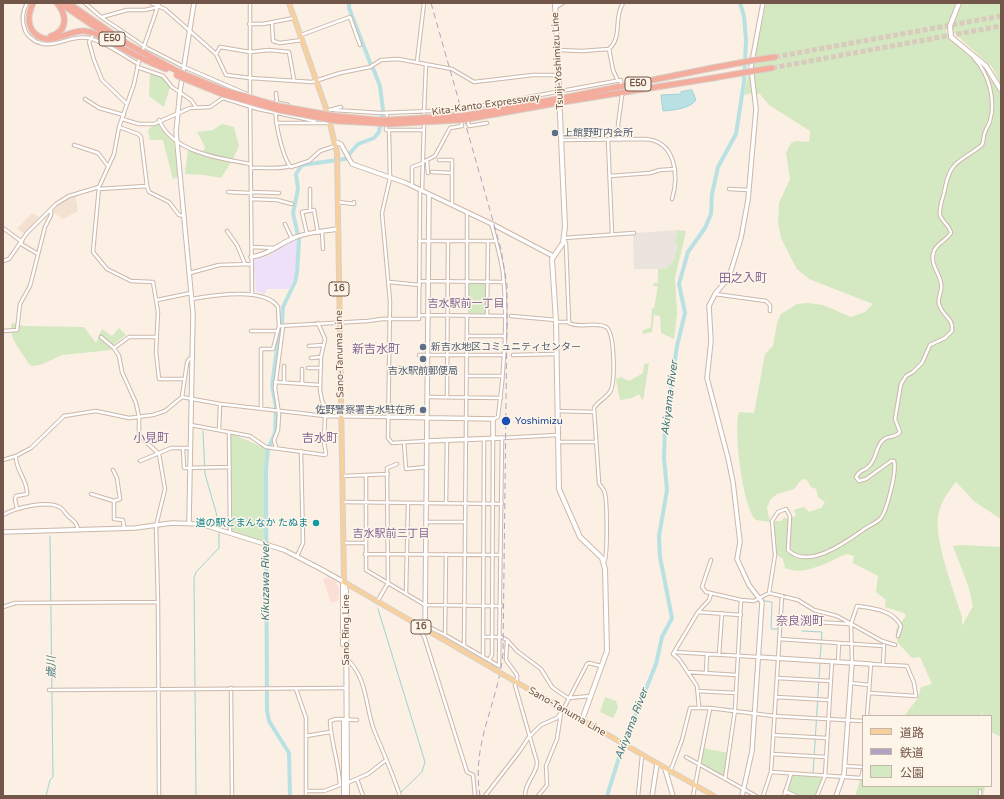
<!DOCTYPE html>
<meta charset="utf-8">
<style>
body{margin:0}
#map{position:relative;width:1004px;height:799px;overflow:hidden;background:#fbf0e3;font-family:"Varela Round","Noto Sans JP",sans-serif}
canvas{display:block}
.frame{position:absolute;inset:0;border:4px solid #73564a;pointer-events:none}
.legend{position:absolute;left:862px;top:715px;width:130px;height:72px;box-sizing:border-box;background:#fef5e9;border:1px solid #c6b5a9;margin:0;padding:5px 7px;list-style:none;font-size:12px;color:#73564a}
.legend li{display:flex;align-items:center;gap:8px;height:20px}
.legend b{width:20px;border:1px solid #c6b5a9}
</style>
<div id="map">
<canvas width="1004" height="799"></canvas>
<div class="frame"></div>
<ul class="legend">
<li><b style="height:5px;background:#f8d09d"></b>道路</li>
<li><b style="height:5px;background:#b2a2c4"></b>鉄道</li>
<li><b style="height:11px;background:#d4e8c2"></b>公園</li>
</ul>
</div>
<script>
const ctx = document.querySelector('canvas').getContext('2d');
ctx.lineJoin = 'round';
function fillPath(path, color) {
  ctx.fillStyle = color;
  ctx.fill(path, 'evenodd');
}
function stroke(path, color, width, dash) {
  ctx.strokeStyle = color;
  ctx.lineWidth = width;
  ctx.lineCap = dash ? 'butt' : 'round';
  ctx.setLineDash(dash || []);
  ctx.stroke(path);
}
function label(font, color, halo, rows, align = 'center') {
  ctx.font = font + ' "Varela Round","Noto Sans JP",sans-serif';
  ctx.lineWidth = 3;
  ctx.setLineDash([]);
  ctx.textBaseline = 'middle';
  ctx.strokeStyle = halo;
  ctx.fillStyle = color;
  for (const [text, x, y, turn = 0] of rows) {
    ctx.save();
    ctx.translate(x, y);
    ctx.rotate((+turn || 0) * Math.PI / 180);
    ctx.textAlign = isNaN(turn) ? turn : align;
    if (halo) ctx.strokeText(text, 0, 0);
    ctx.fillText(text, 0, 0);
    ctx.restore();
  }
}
const residential = new Path2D(`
 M75 194 78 211 63 219 51 211 61 202Z
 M32 213 39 217 25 234 17 229Z`);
const commercial = new Path2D(`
 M329 577 336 582 339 588V600L331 603 323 579Z`);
const industrial = new Path2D(`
 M678 230 675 242 678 245 674 260 666 269H634L633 234 636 233Z`);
const education = new Path2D(`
 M298 239 295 275 289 289H267L265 294 256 291 253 259 268 256 287 243Z`);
const green = new Path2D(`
 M766 3H956L946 31 950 38 983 66 1001 95 1000 136 1001 139V519L975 502 956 482C948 492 942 500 939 512 932 536 954 591 962 617V626L973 606 968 585 953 546 963 545 1001 547V737L991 732V716H983L982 711 981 716H904L918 698 921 687 932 684 920 657 912 658 897 642 898 636H896V629L906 616 904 613 885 607 886 600 876 592 878 576 853 563 854 556 847 554C828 561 806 577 785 568L783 559 777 555 773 527 775 521H781L785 517 787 519 796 516 794 510 804 507 809 512 821 508 825 502 818 497 816 489 811 487 807 480 802 479 794 489 777 494 770 500 767 508 770 522 756 520C743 509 733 428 739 412L754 413 765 354 773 346 777 323 781 314 797 304 808 303 823 305 851 317 865 312 873 304 809 279 797 269 791 258 781 238 778 223 779 203 790 179 786 153 791 143 796 141 809 142 810 131 769 105 760 94 753 93 744 95 750 64 758 43Z
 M962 3 1001 4V85L992 67 953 32V25Z
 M152 72 166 80 170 87 164 107 149 96 150 73Z
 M157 122 174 143 178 177 173 179 163 140H150L148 130Z
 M222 124 234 127 239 146 232 161 221 178 205 175 185 174 188 149 203 152 205 147 197 132 213 130Z
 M678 230 686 231 675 278 677 314 674 339 661 333 660 316 654 315 652 332 643 334 642 331 651 327 652 308H654L658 286H653L654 283H658V269H666L674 260 678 245 675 242Z
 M469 282 486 283 485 314 468 313Z
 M12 323 25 326 84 327 96 343 102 329 112 336 119 328 126 335 112 346V350L62 355 40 365 32 366 29 364C22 352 7 337 12 323Z
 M649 363 643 401 639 394 632 398 620 400 616 379 621 377 629 381 643 373 644 364Z
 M229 433 268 449 265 544 230 532Z
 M605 697 616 701 618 708 613 718 600 712Z
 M702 748 729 753 725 779 699 764Z
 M863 771V786H985L983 796H855Z
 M793 774 822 776 823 778 816 796H798L788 791Z`);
const water = new Path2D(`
 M692 90 696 100C689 109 674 110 663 111L661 95 681 94V92Z`);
const stream = new Path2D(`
 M203 431 205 474 216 512 219 528
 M765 601 772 602 771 629H779
 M378 609 425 762 422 772 397 796
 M802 631 822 632 820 660
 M813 774 820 663
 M46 796 50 780 53 777 50 536
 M196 796 194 578 196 572 219 548V532`);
const river = new Path2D(`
 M349 3V8L371 65
 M290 796 289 753 269 721 267 710 266 470 268 449 275 433 276 407 272 386 277 348 282 325 283 307 295 282 297 273 299 240 293 213 298 189 296 174 302 165 345 159 358 144 374 138 379 132 383 110 380 86 373 68
 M607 796 621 751 656 664 662 637 672 618 660 557 659 536 667 490 664 458 665 427 677 346 685 313 679 284 688 252 705 228 711 214 712 194 718 167 736 134 744 82 746 41 744 16 740 3`);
const motorwayTunnel = new Path2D(`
 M775 57 1001 16
 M772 68 1001 26`);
const minor = new Path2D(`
 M27 3C22 12 21 20 25 30 26 35 31 38 35 41 54 51 69 34 89 38 105 42 123 55 138 64
 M85 3 101 17 147 48 184 67 249 95
 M151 3 165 9 216 54 226 75 250 78 312 82 340 73 370 67 381 60 398 59 452 69 474 82 533 75H559
 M102 17 127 10H145L158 7
 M272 23 273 41 280 43 302 40
 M249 24H263L294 18
 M93 35 89 42 94 60 102 80 127 104
 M301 35 350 17 360 45
 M143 49 159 3
 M609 49 613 70 618 81
 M558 50 582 51 609 49C623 36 613 19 623 3
 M216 54 220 47 250 52 269 50 289 52 294 80
 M139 60 134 84 119 127 114 154 99 187 93 252 107 269 131 281 153 282 158 312 156 352 159 379H185
 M417 62 424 3
 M137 67 163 76 172 87 191 100 196 107
 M276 93 277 103
 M223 98 258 109 315 121
 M250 98V3
 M85 99 99 108 124 115
 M275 102 288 105
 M250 103 252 294
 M276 108C274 120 283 159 291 167L309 161 320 151 335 146
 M334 110 380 113 458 110 462 126 450 128 435 156 423 162
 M326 111 341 107
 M387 113 386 130H423
 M424 113 426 64
 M122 119 139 124H154L190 108 210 107 223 98 224 95
 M159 120C172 152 220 159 251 164
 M276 123H331
 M487 123 469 126 464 109 621 80V84
 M119 127 138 134 141 137 147 186 149 192 169 202 179 215 184 216
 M389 131 390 177
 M562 140 645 139C676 141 679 175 672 199
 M608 140 612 234
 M619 140 618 125 622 95
 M74 145 98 153 108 166
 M439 160H452V205
 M427 161 428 173
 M251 168C264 167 277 170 290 166
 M432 172 452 173
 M610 176 650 173 660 170 675 169
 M390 178 382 213 390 301 388 438 392 443 427 441
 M412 186V167L423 163
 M99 189 147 186
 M729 189 749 190
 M422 191 424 126
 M228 192 251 193
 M251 192 279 193
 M251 199 277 200 292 204
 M338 202 354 204V202
 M310 211V189
 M491 223C496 240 501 257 503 274 508 318 504 375 498 417L493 419
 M285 224 292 239
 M3 228 22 242
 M227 231 237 245 245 264
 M322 232 323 249
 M307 234 302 212 314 210 318 233
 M419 241H496
 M21 244 38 254
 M252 247 275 248
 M3 261 9 259 27 233 56 204 69 196 99 187
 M190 273 219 265 251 264
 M419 281 503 282
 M389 282 420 285
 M715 294 766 301 770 305V311
 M192 299C214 295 265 287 278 307L279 326 273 349H261V409
 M157 300 191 293
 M448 300H467V212
 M420 315 504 316
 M487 316 488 241
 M511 316 556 320
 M556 322H569
 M318 323 325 339 321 357 320 390 322 401 330 416
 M279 326 368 321 382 319H419L420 190
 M3 331 17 330 20 304 30 286 45 227 51 215V210
 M251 331H278
 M467 336H504
 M101 337 114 348 119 356 122 372 136 403 139 417V434L145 441 159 454 165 489 156 526 158 602 159 796
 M309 346 323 345
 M114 348 129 337H156
 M419 355H504
 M513 355 556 354
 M311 358 321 357
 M308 368H321
 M389 368H400L403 372H428
 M466 376H502
 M275 382 320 385
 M284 382V366
 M302 383V369
 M182 397 220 404 325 416 388 417
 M428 397 501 398
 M447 397 448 241
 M557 411 594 412
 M191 425 250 436 266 447 325 455 326 454 324 442 325 416
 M219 430 220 405
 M229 433 230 532
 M404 442 406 469 427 467
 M559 442H596
 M183 448 184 468 230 467
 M276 448 274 440 278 430 279 414 275 388 283 326
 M16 456C15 470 28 480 27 494L16 496 15 499 17 509
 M3 460 16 456 31 448 64 416 96 411 129 418 153 415 165 411 182 397 187 363 189 359 193 358
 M140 461 171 448H190
 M113 470 117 478 120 499 114 501
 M366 475V570L425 605
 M343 476 388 474
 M91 494 114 501V519L123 520 124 528
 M343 502 502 504
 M446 503 447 440
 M3 515C15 508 49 499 61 508 64 510 66 515 69 517 74 521 77 523 78 530
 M427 522H465
 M343 543H365
 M365 554 501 555
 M297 556 303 543 301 451
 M711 560 702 587 706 592 741 600 754 601 769 593 798 600 814 610 837 616 882 641 895 645
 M604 562C608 557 607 502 605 494 605 490 601 487 599 483L594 408C598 401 608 397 611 390 615 380 615 332 606 327 595 321 580 329 569 323L566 244 564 238 634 233
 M406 593 408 503
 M769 593 775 555 772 521 778 512 786 509 790 516 788 550C808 570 846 542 863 530 868 526 877 523 881 518 887 510 897 471 894 461H891L866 479 859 481 856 477C859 470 864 471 868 467 877 460 875 447 883 440 888 435 896 438 900 432L895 419 901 384 906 376 913 372 922 363 930 345 945 338 952 331C954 318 942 316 939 304 937 297 943 291 941 283 939 272 929 263 934 251 937 243 947 240 951 233 950 226 942 222 940 215 939 208 942 200 944 193 950 159 958 164 982 145 984 141 983 136 985 132 986 128 989 125 990 121 996 100 989 74 974 58
 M377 602 388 583 387 468 397 464
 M425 605 501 606
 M3 607 15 603 158 602
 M698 612 741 615
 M781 620 850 624
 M415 623 414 626 424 636 467 772 473 775 475 796
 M425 625 447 636 499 666 502 438 557 435
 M445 635 446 554
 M483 637H501L507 640 517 651 541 669 552 687 559 692 568 698 591 696
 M779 639 884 646
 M507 640 506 660 517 675V680
 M464 645 467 316
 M674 652 758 657
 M719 655 722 613
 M483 656 484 439
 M343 660H348C368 680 365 706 374 730 383 752 393 774 400 796
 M489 660 492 655 493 438
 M838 662 839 643
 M852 663 851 624 857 606C873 608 893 610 901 626L898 636
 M883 665 884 645
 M688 672 737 675
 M706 672 707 654
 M777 678 831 681
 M851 683 869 685
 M515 685 537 762C537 775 525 781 525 796
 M231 688 232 796
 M296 689 306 718V796
 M49 690 346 688
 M697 691 736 693
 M869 693 916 696 914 683 907 666 870 664
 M776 697 829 700
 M699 707 697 686 679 659 673 654 698 612 709 600 711 594
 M867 716 871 664
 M773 735 827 738
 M306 736 330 732
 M772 754 826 757
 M686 757 756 796
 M845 766 863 767
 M670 772 682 740 690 708H710L774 716 863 721
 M771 772 861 778 863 770
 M357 779 363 796
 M725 779 735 710 741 600
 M347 783 368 774 386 760
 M340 785C339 763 331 743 330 721L336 719 357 720
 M306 791H324L340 785
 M785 791 796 796
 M980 791V796
 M485 796 519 752 529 737 541 725 557 718 563 710 587 664 589 663 601 666
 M538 796 547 785 546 766 557 739 561 713
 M638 796 642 756
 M693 796 710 708
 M763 796 771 772 782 596
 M784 796 791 774
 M817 796 825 776 832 662`);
const tertiary = new Path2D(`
 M555 7 562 3
 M335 142 341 144 352 164 406 183 494 225 553 256
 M251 257C271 254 278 244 296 237 308 232 325 231 338 229
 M388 417 493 419V438
 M427 441 502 438
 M189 522 193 314 176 132 180 91 194 3
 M3 532 135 528 172 523 201 524 284 550 319 568 344 582
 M425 630 429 195
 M758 657 870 664
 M665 769 673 796
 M652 796 657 764
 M742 796 752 751 762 602 749 585 737 559 740 542 733 482 728 458 707 378 711 341 709 306 715 294 726 281 730 274 741 238 748 200 756 109 751 67 763 3
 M836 796 844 774 852 663`);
const secondary = new Path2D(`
 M555 3 565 227 563 243 552 259 556 322 559 489 580 537 602 558 605 569 607 651 582 720
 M959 3 950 26 951 37 986 66 1001 90
 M344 582 346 591 347 796
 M343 644V585
 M344 721V796`);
const primary = new Path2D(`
 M289 3 327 111 337 153 344 582 499 672
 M504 675 714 796`);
const motorway = new Path2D(`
 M33 3C28 14 26 28 38 36 53 46 69 29 85 31 99 33 110 42 122 48 136 56 151 63 166 69
 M60 3 114 40
 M68 3 126 43 177 71
 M51 36C68 31 67 15 57 3
 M755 60 775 57
 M753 71 772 68
 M186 75 223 90
 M185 79 222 94
 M563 98 712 68
 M563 102 713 78
 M467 115 557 99
 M335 116 377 120
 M468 119 557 103
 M388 120 458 116
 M337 121 377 123
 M389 124 459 120`);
const rail = new Path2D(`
 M431 3 501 249 507 285V325
 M480 796C471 742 498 705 503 653L507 319`);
const primaryBridge = new Path2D(`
 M499 672 504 675`);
const motorwayBridge = new Path2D(`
 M712 68 755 60
 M177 71 186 75
 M176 75 185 79
 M713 78 753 71
 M223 90 279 106 335 116
 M222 94 279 110 337 121
 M557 99 563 98
 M557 103 563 102
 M458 116 467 115
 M377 120H388
 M459 120 468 119
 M377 123 389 124`);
const markers = [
 [555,133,4,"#5c6f8a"],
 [423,347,4,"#5c6f8a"],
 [423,359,4,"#5c6f8a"],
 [423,410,4,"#5c6f8a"],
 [506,421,5,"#1a4fb4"],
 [316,523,4,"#0f9aa8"]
];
const shields = [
 [112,39,26],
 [638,84,26],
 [339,289,20],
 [421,627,20]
];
const shieldNames = [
 ["E50",112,39],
 ["E50",638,84],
 ["16",339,289],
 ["16",421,627]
];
const streetNames = [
 ["Tsuiji-Yoshimizu Line",558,61,-93],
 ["Kita-Kanto Expressway",486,105,-8],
 ["Sano-Tanuma Line",340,354,-91],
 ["Sano Ring Line",346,630,-90],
 ["Sano-Tanuma Line",567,712,30]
];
const serviceNames = [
 ["上館野町内会所",563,133],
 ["新吉水地区コミュニティセンター",431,347],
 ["吉水駅前郵便局",423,371,"center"],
 ["佐野警察署吉水駐在所",415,410,"right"]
];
const transitNames = [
 ["Yoshimizu",515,421]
];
const cultureNames = [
 ["道の駅どまんなか たぬま",308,523]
];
const neighbourhoodNames = [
 ["吉水駅前一丁目",466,304],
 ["吉水駅前三丁目",391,534]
];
const waterNames = [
 ["Akiyama River",670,398,-83],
 ["Kikuzawa River",266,582,-90],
 ["歳川",52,667,-91],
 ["Akiyama River",632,724,-69]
];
const quarterNames = [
 ["田之入町",743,279],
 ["新吉水町",376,350],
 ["小見町",151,439],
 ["吉水町",320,439],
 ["奈良渕町",800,622]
];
fillPath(residential, '#f3e1d2');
fillPath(commercial, '#fbdfd7');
fillPath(industrial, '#ebe3de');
fillPath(education, '#ede0f8');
fillPath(green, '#d4e8c2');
fillPath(water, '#b9e1e4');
stroke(water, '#9fd1d6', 1);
stroke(stream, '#9fd1d6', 1);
stroke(river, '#b9e1e4', 4);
stroke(motorwayTunnel, '#d9cabd', 5, [5, 2.5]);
stroke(minor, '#ccb7aa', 4.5);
stroke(tertiary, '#ccb7aa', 5.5);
stroke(secondary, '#d1b9aa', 6);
stroke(primary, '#d8d0cc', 6);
stroke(motorway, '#d8d0cc', 7);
stroke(minor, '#fff', 2.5);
stroke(tertiary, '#fff', 3.5);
stroke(secondary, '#fff', 4);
stroke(primary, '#f8d09d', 4);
stroke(motorway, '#f4ac9c', 5);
stroke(rail, '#b2a2c4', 1, [6, 4]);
stroke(primaryBridge, '#d8d0cc', 6, []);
stroke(motorwayBridge, '#d8d0cc', 7, []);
stroke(primaryBridge, '#f8d09d', 4);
stroke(motorwayBridge, '#f4ac9c', 5);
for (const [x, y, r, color] of markers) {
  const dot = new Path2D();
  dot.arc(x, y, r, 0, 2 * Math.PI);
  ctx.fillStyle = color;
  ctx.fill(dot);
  stroke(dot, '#fef5e9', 1.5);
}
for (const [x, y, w] of shields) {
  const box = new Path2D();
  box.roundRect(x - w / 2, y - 7, w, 14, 3);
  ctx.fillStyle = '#fef5e9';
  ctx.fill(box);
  stroke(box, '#73564a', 1);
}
label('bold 9px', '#73564a', null, shieldNames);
label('10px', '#73564a', '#fef5e9', streetNames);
label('10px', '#4e5e75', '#fef5e9', serviceNames, 'left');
label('10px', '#164399', '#fef5e9', transitNames, 'left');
label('10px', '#0d838f', '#fef5e9', cultureNames, 'right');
label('11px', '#826696', '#fef5e9', neighbourhoodNames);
label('italic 11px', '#42797f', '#fef5e9', waterNames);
label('12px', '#826696', '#fef5e9', quarterNames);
</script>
